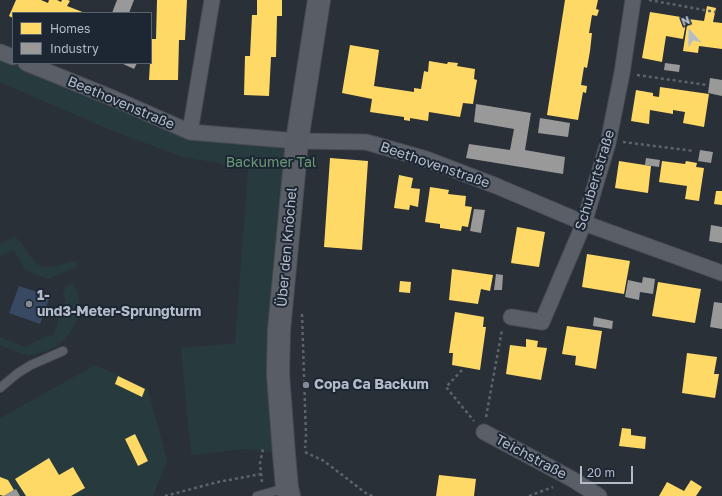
<!DOCTYPE html>
<meta charset="utf-8">
<style>
body{margin:0}
#map{position:relative;width:722px;height:496px;overflow:hidden;background:#2a3038;font-family:"Golos Text",sans-serif}
canvas{display:block}
.legend{position:absolute;left:12px;top:12px;width:140px;height:52px;box-sizing:border-box;background:#1d2633;border:1px solid #59626f;margin:0;padding:5px 7px;list-style:none;font-size:12px;color:#b4bcc9}
.legend li{display:flex;align-items:center;gap:8px;height:20px}
.legend b{width:20px;border:1px solid #59626f}
.north{position:absolute;left:670px;top:12px;width:40px;height:40px;-webkit-text-stroke:3px #1d2633;paint-order:stroke;rotate:339deg;font-size:11px;font-weight:700;line-height:16px;text-align:center;color:#b4bcc9}
.north::after{content:'';display:block;margin:auto;width:14px;height:18px;background:#b4bcc9;clip-path:polygon(50% 0,100% 100%,50% 72%,0 100%)}
.scale{position:absolute;left:580px;top:466px;width:53px;height:18px;box-sizing:border-box;border:2px solid #b4bcc9;border-top:0;padding-left:5px;font-size:12px;line-height:14px;white-space:nowrap;color:#b4bcc9;-webkit-text-stroke:3px #1d2633;paint-order:stroke}
</style>
<div id="map">
<canvas width="722" height="496"></canvas>
<ul class="legend">
<li><b style="height:11px;background:#ffd966"></b>Homes</li>
<li><b style="height:11px;background:#999"></b>Industry</li>
</ul>
<div class="north">N</div>
<div class="scale">20 m</div>
</div>
<script>
const ctx = document.querySelector('canvas').getContext('2d');
ctx.lineJoin = 'round';
function fillPath(path, color) {
  ctx.fillStyle = color;
  ctx.fill(path, 'evenodd');
}
function stroke(path, color, width, dash) {
  ctx.strokeStyle = color;
  ctx.lineWidth = width;
  ctx.lineCap = dash ? 'butt' : 'round';
  ctx.setLineDash(dash || []);
  ctx.stroke(path);
}
function label(font, color, halo, rows, align = 'center') {
  ctx.font = font + ' "Golos Text",sans-serif';
  ctx.lineWidth = 4;
  ctx.setLineDash([]);
  ctx.textBaseline = 'middle';
  ctx.strokeStyle = halo;
  ctx.fillStyle = color;
  for (const [text, x, y, turn = 0] of rows) {
    ctx.save();
    ctx.translate(x, y);
    ctx.rotate((+turn || 0) * Math.PI / 180);
    ctx.textAlign = isNaN(turn) ? turn : align;
    if (halo) ctx.strokeText(text, 0, 0);
    ctx.fillText(text, 0, 0);
    ctx.restore();
  }
}
const green = new Path2D(`
 M0 52 13 63H26L165 120 297 141 284 454 246 449 191 455 181 348 235 343 248 169 180 156 110 130 0 82Z
 M14 237 17 238C40 266 33 274 73 261L77 263V267L48 279 25 270 14 250 0 256V243Z
 M73 283C76 289 79 296 80 303 80 331 56 354 29 355 20 355 9 348 0 345V337L25 347 48 335 53 336 66 298 62 297 66 286Z
 M95 365 148 389 167 461 153 496H0V418Z`);
const water = new Path2D(`
 M19 286 50 296 40 324 9 313Z`);
const homes = new Path2D(`
 M16 0H41L48 3 49 0H57L61 2 62 0H68L70 1 67 6 85 13H13V18L9 16Z
 M157 0H187L185 40H179L178 80H149L150 63H151V39H156Z
 M257 0H282V16H277L276 57H271L269 96 244 95 245 56H250L252 15H257Z
 M565 0H598L596 9 599 10 597 16 592 15 589 33H592L590 51 587 68 584 67 581 85 587 86 586 93 583 92 578 120 547 115Z
 M707 6 716 8 713 22 722 23V49L699 46 698 53 683 51 688 19 704 21Z
 M650 12 687 18 683 39 666 36 662 62 642 58Z
 M350 45 379 50 374 86 414 92V88L421 89 424 71 428 72 429 61 447 64 448 62 458 63 457 66 475 69 474 79 477 80 473 104 463 103 460 117 429 112 428 121 410 118V121L404 120V117L370 112 372 99 342 93Z
 M660 87 709 94 704 127 683 123 685 112 673 110V114L650 110 649 124 631 121 636 90 653 93V96L659 97Z
 M330 158 368 161 362 250 324 247Z
 M619 161 651 166 648 193 615 188Z
 M662 161 685 164 686 161 697 163 696 167 704 168 699 201 685 199 687 186 659 182Z
 M399 175 413 178 411 188 420 189 418 207 410 205 409 210 394 208Z
 M430 187 449 190 448 194 466 196 465 206 472 207 468 227 462 226 461 231 440 228V224L425 222Z
 M716 191H722V205L714 204Z
 M517 227 545 232 539 267 511 263Z
 M587 254 630 261 624 294 582 287Z
 M452 269 493 275 490 291 481 289 478 304 449 300Z
 M400 281 411 282 410 293 399 292Z
 M658 282 701 289 695 323 652 316Z
 M455 312 484 317 483 327H486L480 370 452 365 453 353H449Z
 M567 326 602 331 596 369 575 365 576 356 562 354Z
 M526 339 538 341 537 347 547 348 541 380 506 374 510 345 526 347Z
 M687 353 717 357 714 374H719L715 398 682 393Z
 M118 376 145 389 142 397 115 384Z
 M622 428 631 429V435L646 437 645 449 619 446Z
 M135 434 148 461 138 466 125 439Z
 M49 458 59 475 73 467 85 488 71 496H26L15 479Z
 M439 475 476 479 474 496H436Z
 M0 477 8 480 14 490 4 496 0 495Z
 M691 480 702 487 696 496H659L667 482 684 491Z`);
const industry = new Path2D(`
 M117 0H134L129 13H112Z
 M121 63H137L134 69Z
 M665 63 680 65 679 72 664 70Z
 M710 78 722 80V96L708 93Z
 M476 104 531 113 525 150 565 157 563 174 466 158 469 144 510 150 514 129 474 122Z
 M540 118 570 123 568 137 538 133Z
 M700 150 713 152 711 163 698 161Z
 M646 158 660 160 659 167 645 165Z
 M474 209 485 210 481 233 470 231Z
 M711 225 722 227V243L709 241Z
 M496 274 503 275 502 290H494Z
 M643 277 655 279 653 294 640 292 639 300 625 297 628 280 642 283Z
 M714 302 722 303V329L710 327Z
 M594 317 613 321 612 329 593 326Z
 M16 489 20 496H4L14 490Z`);
const path = new Path2D(`
 M649 0 715 12
 M637 75 707 85
 M623 142 694 151
 M302 314 306 436 305 448
 M462 370 446 387 474 421
 M486 417 502 330
 M305 452 324 461 367 494 373 496
 M262 482 260 463 263 449
 M165 496 218 482 261 474
 M529 496 553 487`);
const lane = new Path2D(`
 M0 388 18 373 31 365 63 351
 M257 496 286 488`);
const street = new Path2D(`
 M0 52 13 57
 M26 63 115 99 190 132 297 141 366 142 426 159 494 185 584 223 722 273
 M190 132 212 0
 M511 317 542 322 584 223 608 143 622 73 633 0
 M484 432 572 479 599 496`);
const secondary = new Path2D(`
 M289 496 287 488 284 454 278 374 279 330 297 141 319 0`);
const markers = [
 [29,304,4,"#848b96"],
 [306,385,4,"#848b96"]
];
const streetNames = [
 ["Beethovenstraße",121,103,23],
 ["Beethovenstraße",435,165,19],
 ["Schubertstraße",595,180,-73],
 ["Über den Knöchel",287,247,-85],
 ["Teichstraße",531,457,28]
];
const parkNames = [
 ["Backumer Tal",271,163]
];
const poiNames = [
 ["1-",37,296],
 ["und3-Meter-Sprungturm",37,312],
 ["Copa Ca Backum",314,385]
];
fillPath(green, '#273a3e');
fillPath(water, '#384963');
fillPath(homes, '#ffd966');
fillPath(industry, '#999');
stroke(lane, '#484c53', 10);
stroke(street, '#484c53', 17);
stroke(secondary, '#484c53', 24);
stroke(path, '#5d636a', 2.5, [3, 3]);
stroke(lane, '#5a5e66', 8);
stroke(street, '#5a5e66', 15);
stroke(secondary, '#595d64', 22);
for (const [x, y, r, color] of markers) {
  const dot = new Path2D();
  dot.arc(x, y, r, 0, 2 * Math.PI);
  ctx.fillStyle = color;
  ctx.fill(dot);
  stroke(dot, '#1d2633', 1.5);
}
label('14px', '#b4bcc9', '#1d2633', streetNames);
label('14px', '#6b9a76', '#1d2633', parkNames);
label('bold 14px', '#b4bcc9', '#1d2633', poiNames, 'left');
</script>
